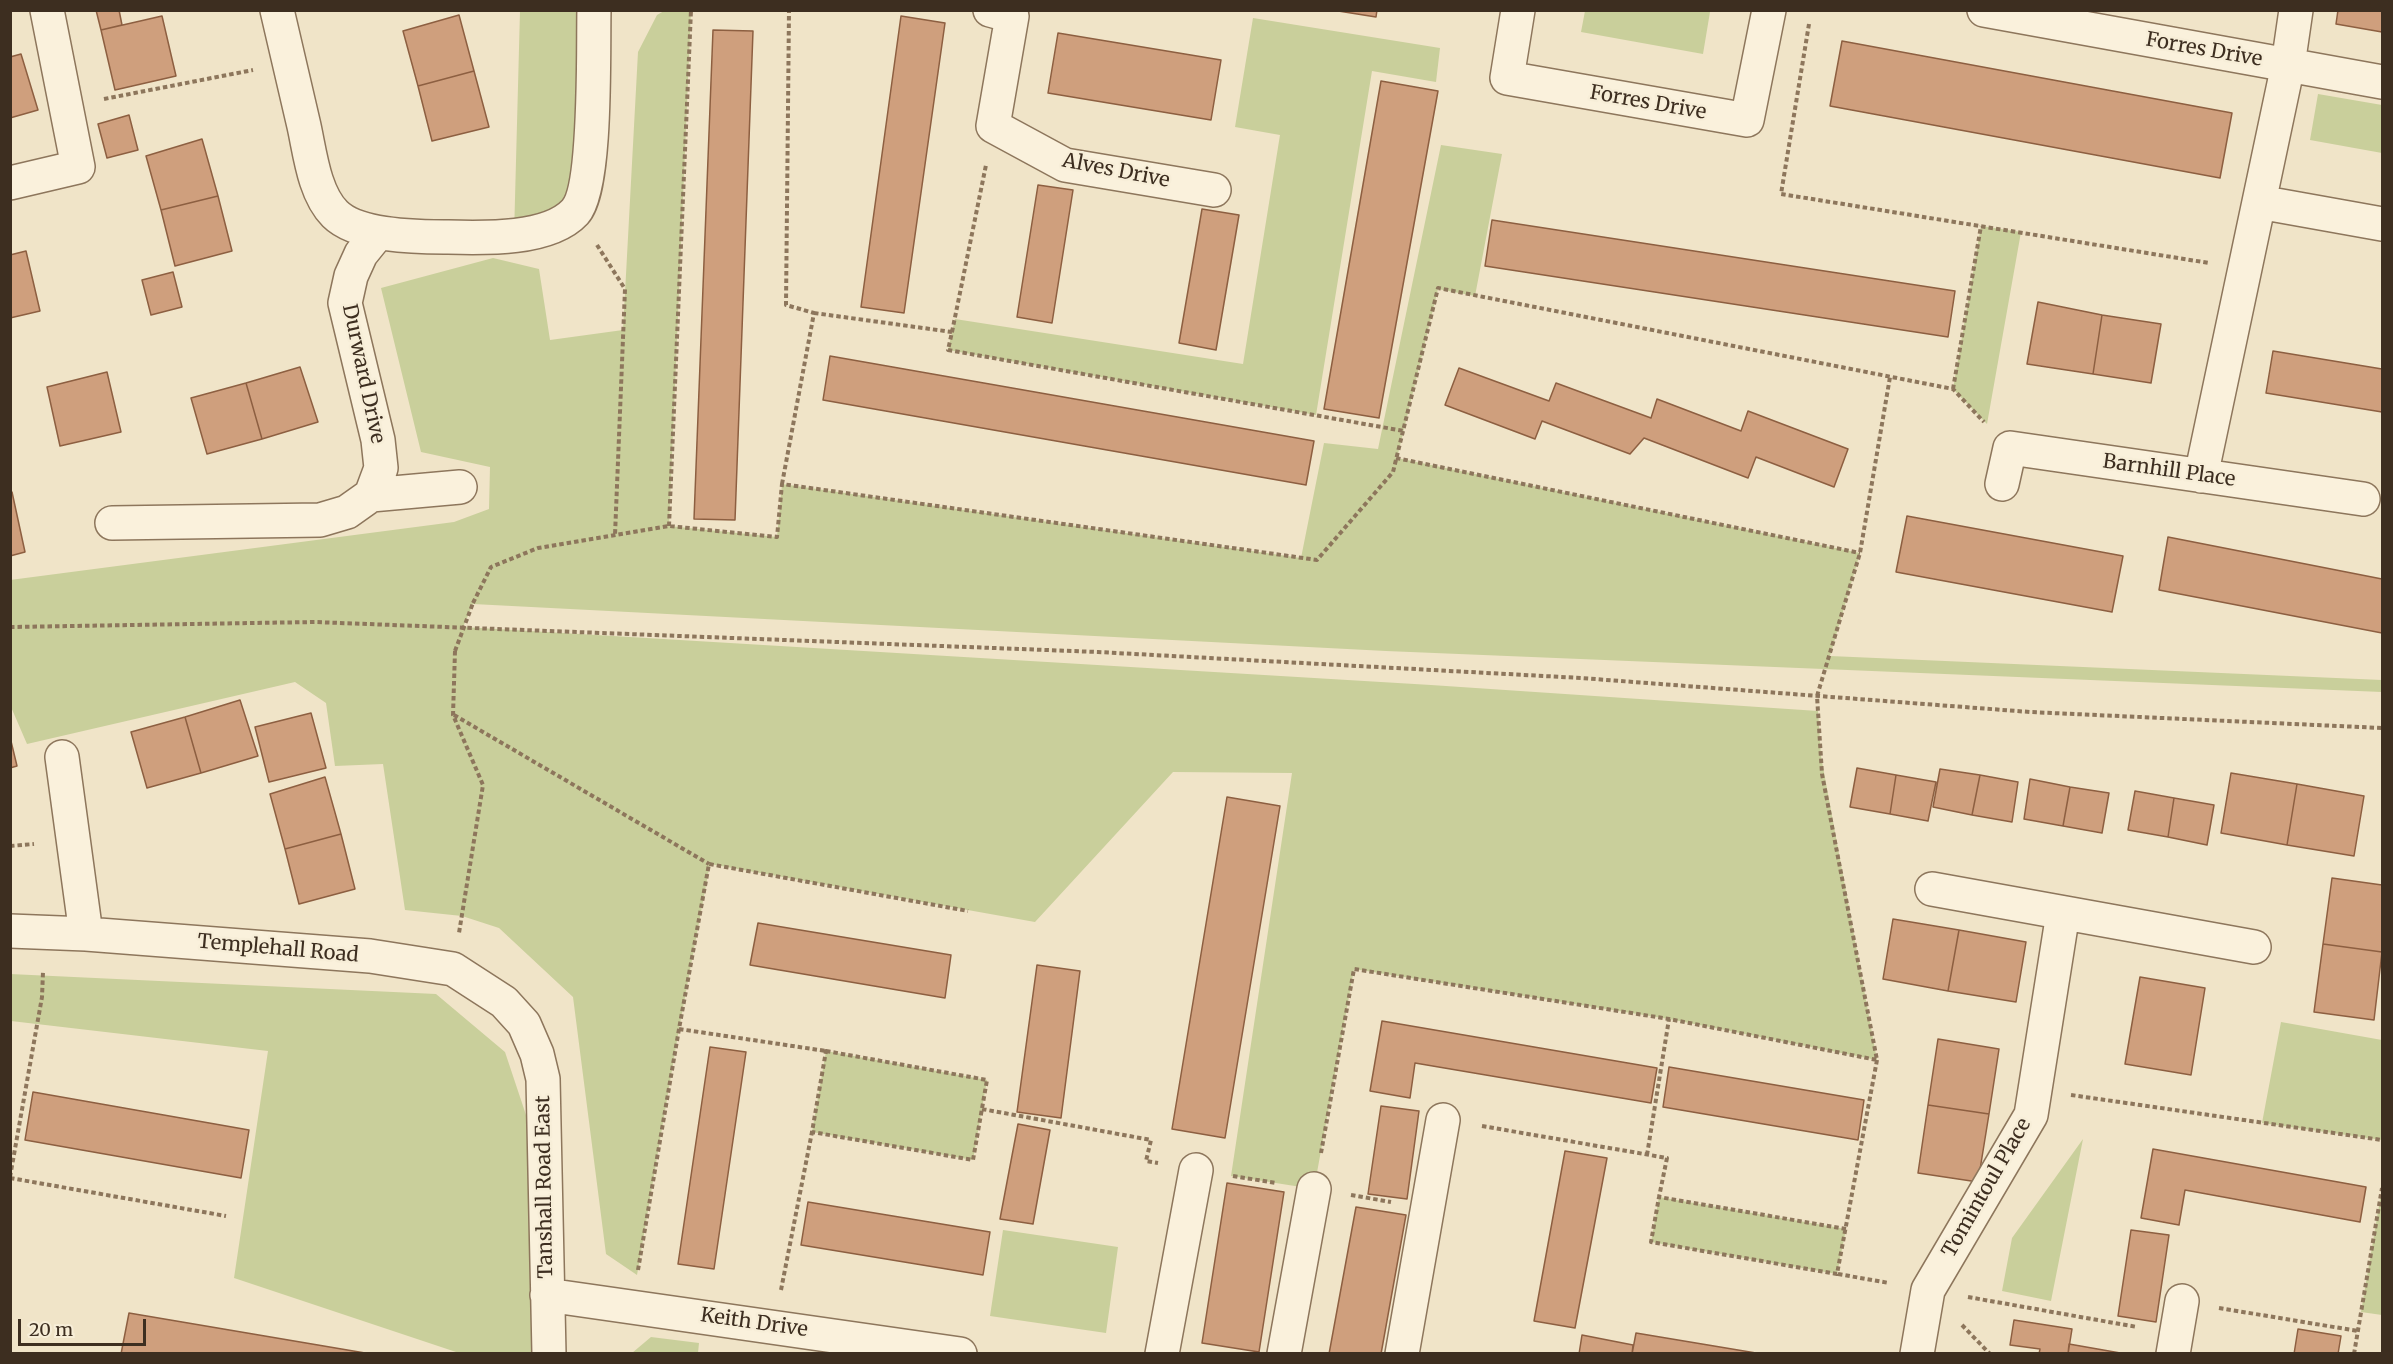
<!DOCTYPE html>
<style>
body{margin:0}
#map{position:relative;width:2393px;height:1364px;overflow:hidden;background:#f0e4c8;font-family:Merriweather,serif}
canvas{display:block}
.frame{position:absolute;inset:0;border:12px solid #3d2e20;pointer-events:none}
.scale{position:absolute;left:18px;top:1319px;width:128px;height:27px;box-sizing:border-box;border:3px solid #3d2e20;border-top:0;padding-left:8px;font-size:18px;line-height:21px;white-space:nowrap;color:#3d2e20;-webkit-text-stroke:4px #f7eed8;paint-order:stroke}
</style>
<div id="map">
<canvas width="2393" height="1364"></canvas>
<div class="frame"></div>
<div class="scale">20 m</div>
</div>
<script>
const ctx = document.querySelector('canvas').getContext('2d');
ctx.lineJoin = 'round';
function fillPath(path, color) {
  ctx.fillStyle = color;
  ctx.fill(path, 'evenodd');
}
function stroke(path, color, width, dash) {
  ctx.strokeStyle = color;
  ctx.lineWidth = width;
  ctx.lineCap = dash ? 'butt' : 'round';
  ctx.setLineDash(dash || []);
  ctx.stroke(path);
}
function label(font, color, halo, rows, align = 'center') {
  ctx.font = font + ' Merriweather,serif';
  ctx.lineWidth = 5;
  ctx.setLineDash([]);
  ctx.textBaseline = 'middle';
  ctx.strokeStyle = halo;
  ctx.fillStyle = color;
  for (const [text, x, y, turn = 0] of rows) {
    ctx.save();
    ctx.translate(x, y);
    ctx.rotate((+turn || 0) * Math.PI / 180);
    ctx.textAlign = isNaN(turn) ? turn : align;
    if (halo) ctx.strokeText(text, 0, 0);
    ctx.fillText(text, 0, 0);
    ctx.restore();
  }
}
const green = new Path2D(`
 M691 10 669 526 777 537 782 484 1301 558 1324 443 1378 449 1441 145 1502 154 1475 296 1438 289 1397 458 1860 553 1830 656 2382 680V692L1386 651 473 604 463 627 1431 685 1818 711 1821 756 1877 1060 1669 1019 1354 969 1314 1189 1231 1176 1292 773 1173 772 1035 922 710 864 679 1029 637 1275 606 1254 573 997 499 928 462 916 405 910 383 764 335 766 326 703 295 682 27 744 11 707 10 580 454 522 489 509 490 467 421 452 381 288 493 258 539 269 550 340 623 330 638 52 657 15 664 11Z
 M520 11H594L576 212 514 236Z
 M1704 11 1710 12 1703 54 1581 32 1585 11Z
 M1253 18 1440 48 1436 82 1372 71 1316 415 948 350 955 319 1243 364 1280 135 1235 127Z
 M2318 94 2382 105V153L2310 140Z
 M1981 226 2021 232 1987 424 1953 389Z
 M10 974 436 994 505 1052 533 1136 534 1353H459L234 1278 268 1051 11 1021Z
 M2281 1022 2382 1040V1140L2262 1123Z
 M826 1051 987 1080 973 1160 812 1132Z
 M2083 1139 2051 1301 2002 1291 2012 1238Z
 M2382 1188V1315L2361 1312Z
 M1659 1197 1846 1229 1837 1274 1651 1242Z
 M1003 1230 1118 1247 1106 1333 990 1316Z
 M651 1337 699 1343 698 1353H632Z`);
const building = new Path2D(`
 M96 10H119L122 25 101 30Z
 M1332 10H1377L1376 17Z
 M2338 10H2382V32L2336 24Z
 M459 15 474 71 418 86 403 31Z
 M162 16 176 76 115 90 101 30Z
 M901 16 945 23 904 313 861 307Z
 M713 30 753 31 735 520 694 519Z
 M1058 33 1221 60 1211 120 1048 93Z
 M1842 41 2232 113 2220 178 1830 106Z
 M21 54 38 110 10 118V57Z
 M474 71 489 127 432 141 418 86Z
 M1381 81 1438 91 1379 418 1324 409Z
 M129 115 138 150 107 158 98 124Z
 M202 139 218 196 161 210 146 156Z
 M1038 185 1073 190 1052 323 1017 317Z
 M218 196 232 251 175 266 161 210Z
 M1202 209 1239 215 1216 350 1179 343Z
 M1492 220 1955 291 1948 337 1485 266Z
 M26 251 40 311 10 318V255Z
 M173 272 182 307 151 315 142 280Z
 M2038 302 2102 315 2093 374 2027 364Z
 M2102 315 2161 324 2151 383 2093 374Z
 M2273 351 2382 369V412L2266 393Z
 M830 356 1314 441 1306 485 823 400Z
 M300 367 318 422 262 439 246 383Z
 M1459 368 1549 401 1556 383 1651 418 1657 399 1741 431 1748 411 1848 449 1834 487 1756 457 1748 478 1644 438 1630 454 1542 421 1535 439 1445 405Z
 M107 372 121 432 60 446 47 387Z
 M246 383 262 439 207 454 191 398Z
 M12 492 25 552 10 556V493Z
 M1907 516 2123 556 2112 612 1896 572Z
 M2168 537 2382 579V633L2159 590Z
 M240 700 258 756 201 773 185 717Z
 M311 713 326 768 269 782 255 727Z
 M185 717 201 773 147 788 131 732Z
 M10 737 17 766 10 768Z
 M1857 768 1896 775 1890 814 1850 807Z
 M1940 769 1980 775 1972 815 1933 807Z
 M2231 773 2297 784 2287 845 2221 833Z
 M1896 775 1936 782 1928 821 1890 814Z
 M1980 775 2018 782 2012 822 1972 815Z
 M325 777 341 834 285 849 270 794Z
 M2030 779 2070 787 2063 826 2024 819Z
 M2297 784 2364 796 2354 856 2287 845Z
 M2070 787 2109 793 2102 833 2063 826Z
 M2135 791 2174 798 2168 837 2128 830Z
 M1227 797 1280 806 1225 1138 1172 1129Z
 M2174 798 2214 805 2207 845 2168 837Z
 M341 834 355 889 299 904 285 849Z
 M2332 878 2382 885V952L2323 944Z
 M1893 919 1959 930 1948 991 1883 979Z
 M758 923 951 955 945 998 750 965Z
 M1959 930 2026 942 2016 1002 1948 991Z
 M2323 944 2382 952 2374 1020 2314 1012Z
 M1037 965 1080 971 1061 1118 1017 1112Z
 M2140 977 2205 988 2191 1075 2125 1064Z
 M1382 1021 1657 1068 1651 1103 1415 1063 1410 1098 1370 1091Z
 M1938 1039 1999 1049 1989 1114 1928 1105Z
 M710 1047 746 1052 714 1269 678 1264Z
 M1669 1067 1864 1100 1858 1140 1663 1107Z
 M33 1092 249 1130 241 1178 25 1140Z
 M1928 1105 1989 1114 1978 1182 1918 1173Z
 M1381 1106 1419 1111 1407 1199 1368 1194Z
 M1018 1124 1050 1130 1033 1224 1000 1219Z
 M2153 1149 2366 1187 2360 1222 2185 1190 2179 1225 2141 1218Z
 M1565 1151 1607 1158 1575 1328 1534 1321Z
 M1227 1183 1284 1192 1259 1352 1202 1343Z
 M808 1202 990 1232 983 1275 801 1245Z
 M1356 1207 1406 1215 1381 1354H1329Z
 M2131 1230 2169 1235 2156 1322 2118 1316Z
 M129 1313 371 1354H121Z
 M2014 1320 2072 1329 2068 1354H2039L2040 1349 2010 1345Z
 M2298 1329 2341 1336 2338 1354H2294Z
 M1636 1333 1762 1354H1632Z
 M1582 1335 1633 1345 1632 1354H1579Z
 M2069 1344 2126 1354H2068Z`);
const path = new Path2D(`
 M1809 24 1781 194 2209 263
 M104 99 253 70
 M597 245 625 289 615 535
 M814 313 952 332 948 350 1404 431
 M952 332 986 165
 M1953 389 1981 226
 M1396 458 1860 553
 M782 484 814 313 786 305 789 10
 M669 526 691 10
 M473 603 491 567 538 548 669 526 777 537 782 484 1317 560 1393 472 1438 288 1953 389 1984 422
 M10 627 315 622 1098 652 1581 678 2030 712 2382 728
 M455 651 453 715 483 785 459 933
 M454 715 709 864
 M10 846 34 844
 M679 1029 826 1051
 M826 1051 987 1080 973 1160 812 1132Z
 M2071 1095 2382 1140
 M982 1109 1151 1140 1146 1161 1158 1163
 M1482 1126 1667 1158 1659 1197
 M1321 1153 1354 969 1669 1019 1877 1060 1822 774 1817 696 1860 553 1890 377
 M1647 1155 1669 1019
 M1233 1176 1276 1183
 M10 1177 42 997 43 972
 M10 1178 226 1216
 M1351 1195 1391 1202
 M1846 1229 1659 1197 1651 1242 1837 1274 1877 1060
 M638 1270 679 1029 709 864 968 911
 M1838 1274 1889 1283
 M781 1290 812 1132
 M1968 1297 2137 1327
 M2219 1308 2358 1331
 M1962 1325 1990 1354
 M2354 1354 2382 1188`);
const minor = new Path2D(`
 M277 10C286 49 295 87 304 126 310 153 314 193 335 214 357 236 415 237 444 237 481 238 548 241 575 212 597 188 593 48 594 10
 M990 10 1012 16 993 126 1065 165 1214 190
 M1518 10 1507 78 1747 120 1769 10
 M1984 10 2382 82
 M10 183 78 167 47 10
 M2259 202 2382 224
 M2201 476 2288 65 2296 10
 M2002 484 2010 448 2363 499
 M371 495 460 487
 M112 523 320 520 347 512 371 495 381 468 378 440 345 303 351 276 361 254 378 233
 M62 757 86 934
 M1932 889 2254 947
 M10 931 86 934 370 956 453 969 504 1002 524 1024 537 1054 543 1079 549 1354
 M547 1295 960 1354
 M1162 1354 1196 1170
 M1284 1354 1314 1189
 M1402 1354 1443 1120
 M1917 1354 1928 1290 2031 1115 2063 913
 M2173 1354 2182 1301`);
const pathBridge = new Path2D(`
 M455 651 473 603`);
const streetNames = [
 ["Forres Drive",2204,50,10],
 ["Forres Drive",1648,103,10],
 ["Alves Drive",1116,171,11],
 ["Durward Drive",363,374,78],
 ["Barnhill Place",2169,471,8],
 ["Templehall Road",278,949,5],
 ["Tanshall Road East",545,1187,-91],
 ["Tomintoul Place",1987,1188,-60],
 ["Keith Drive",754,1323,8]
];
fillPath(green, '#c9cf9b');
fillPath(building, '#cf9f7d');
stroke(building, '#8d5f41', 1.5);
stroke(minor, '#8d765c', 36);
stroke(path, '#8d765c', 4, [4.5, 3]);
stroke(minor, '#faf1dc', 33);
stroke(pathBridge, '#8d765c', 4, [4.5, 3]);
label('20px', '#3d2e20', '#f7eed8', streetNames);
</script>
